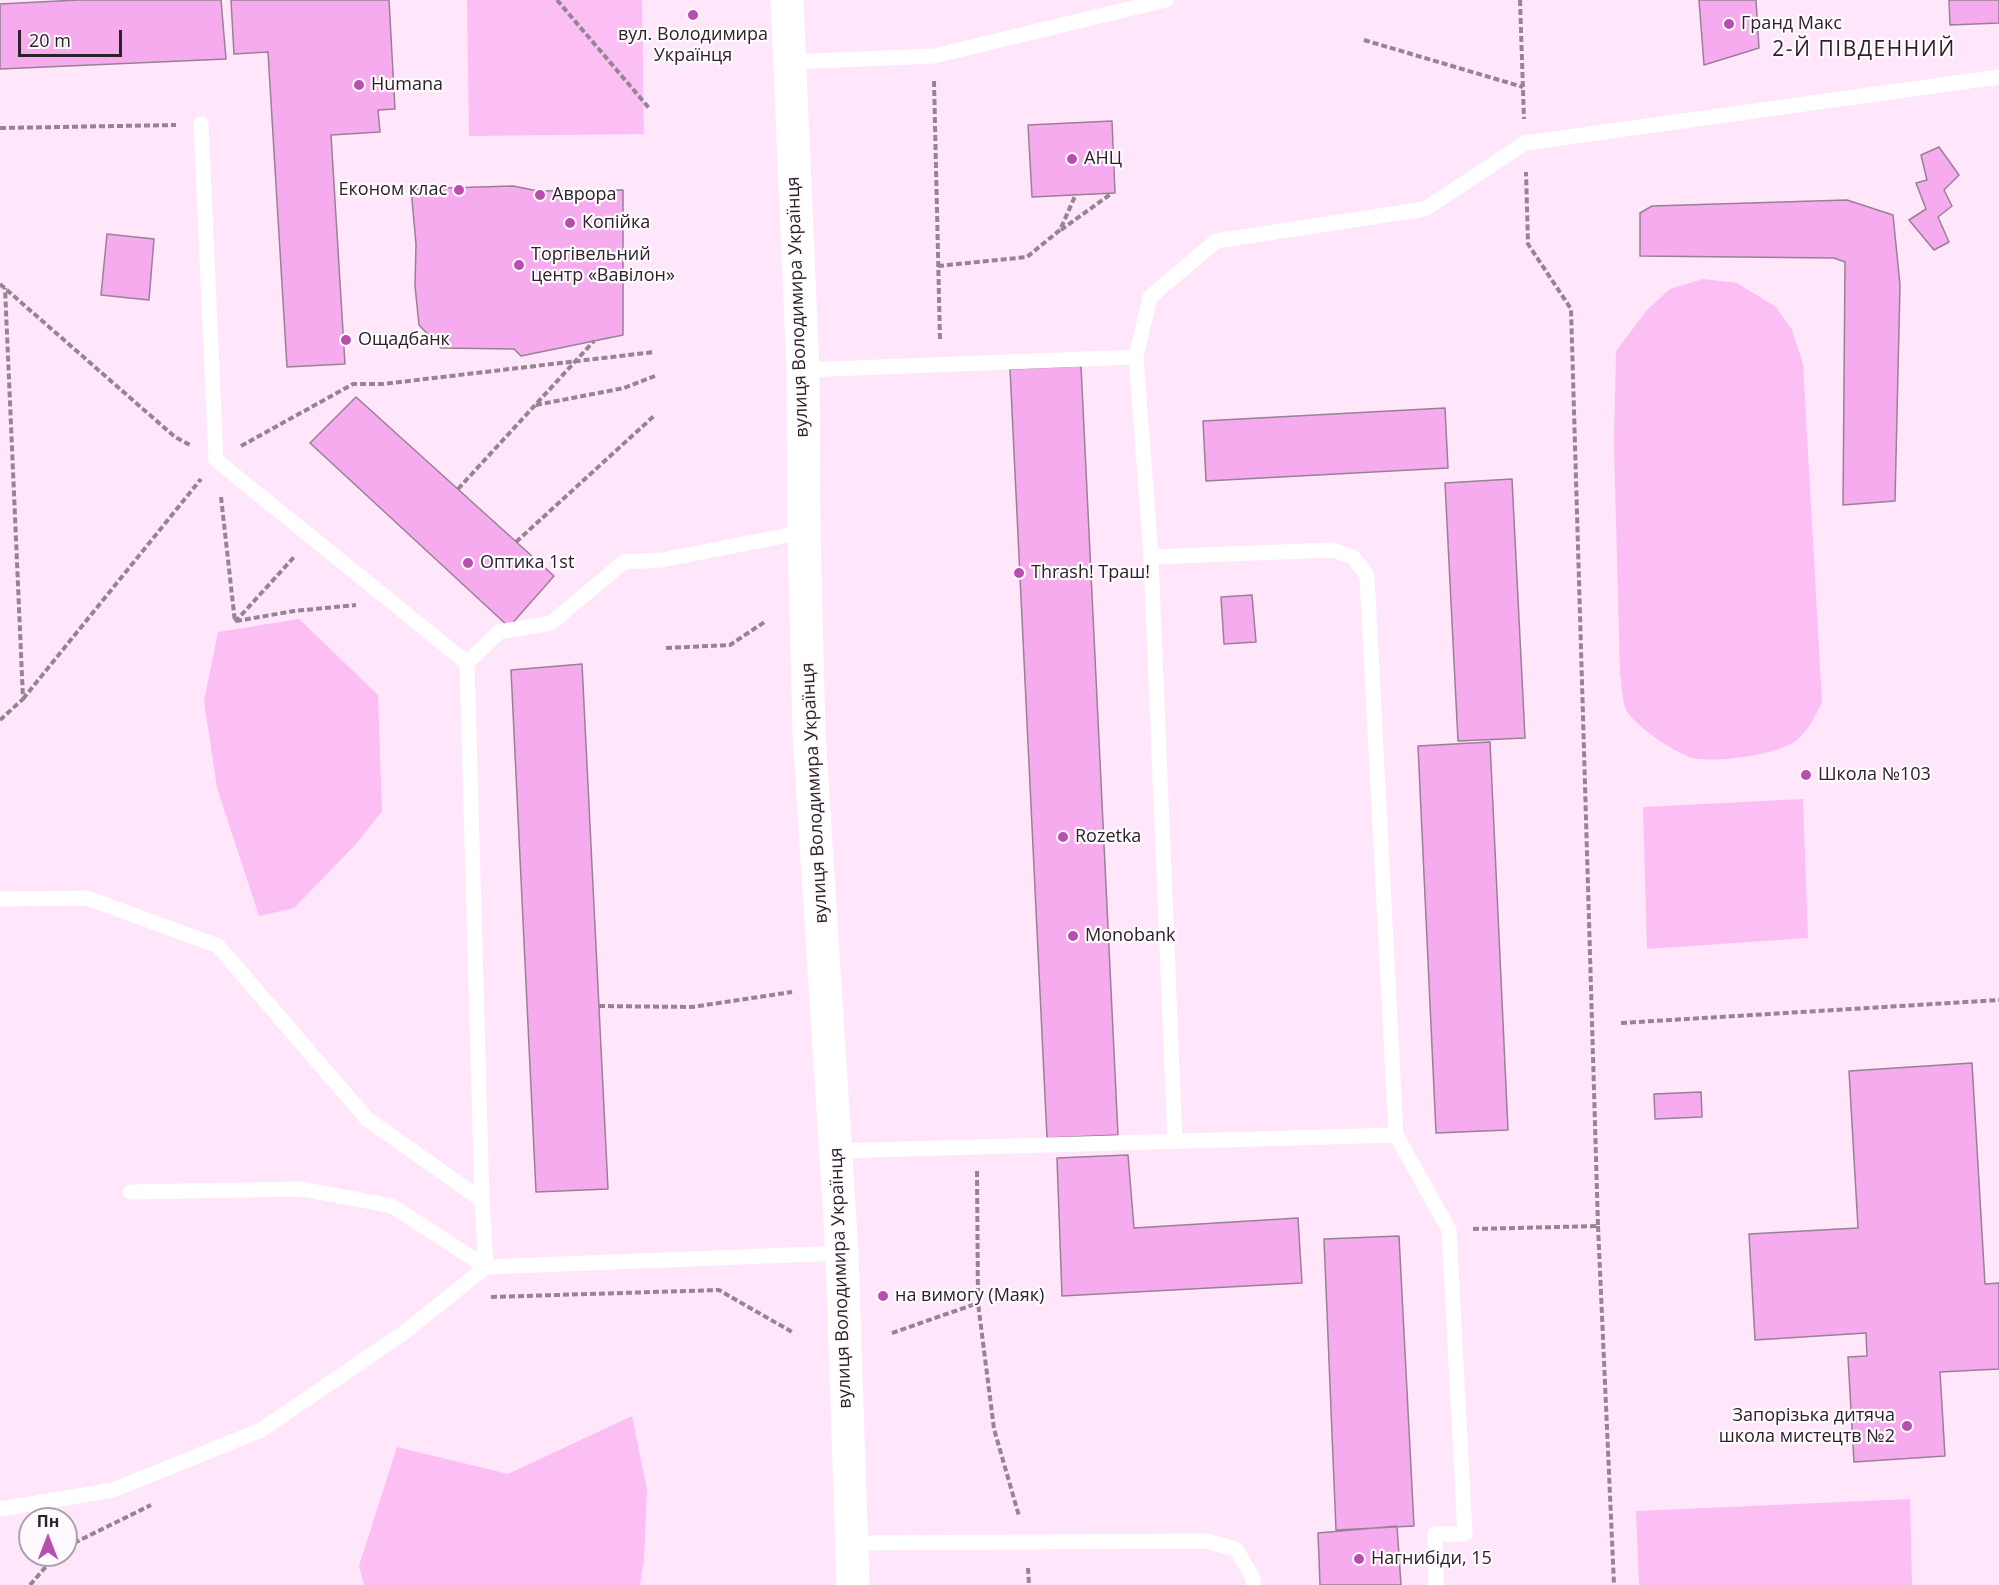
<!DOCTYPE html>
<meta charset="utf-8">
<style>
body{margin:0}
#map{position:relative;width:1999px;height:1585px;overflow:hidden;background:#ffe6fb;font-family:"Open Sans",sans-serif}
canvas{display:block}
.north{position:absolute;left:18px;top:1507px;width:60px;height:60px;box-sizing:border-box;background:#fffafe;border:2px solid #aaa4a9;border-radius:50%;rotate:0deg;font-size:16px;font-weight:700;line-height:24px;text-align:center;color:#2b222a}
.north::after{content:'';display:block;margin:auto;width:21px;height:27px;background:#b84eb0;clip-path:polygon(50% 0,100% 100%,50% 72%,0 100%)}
.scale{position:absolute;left:18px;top:30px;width:104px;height:27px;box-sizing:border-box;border:3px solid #2b222a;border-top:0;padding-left:8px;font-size:18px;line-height:21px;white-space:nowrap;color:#2b222a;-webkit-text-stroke:4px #fffafe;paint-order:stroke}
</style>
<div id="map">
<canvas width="1999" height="1585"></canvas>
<div class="north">Пн</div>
<div class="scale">20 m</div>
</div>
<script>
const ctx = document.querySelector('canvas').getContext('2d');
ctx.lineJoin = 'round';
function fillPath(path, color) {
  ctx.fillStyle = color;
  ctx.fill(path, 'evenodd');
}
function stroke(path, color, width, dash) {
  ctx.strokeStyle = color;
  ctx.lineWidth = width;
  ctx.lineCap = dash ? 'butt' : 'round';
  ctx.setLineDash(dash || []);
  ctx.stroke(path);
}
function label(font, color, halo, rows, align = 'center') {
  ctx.font = font + ' "Open Sans",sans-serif';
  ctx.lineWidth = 4.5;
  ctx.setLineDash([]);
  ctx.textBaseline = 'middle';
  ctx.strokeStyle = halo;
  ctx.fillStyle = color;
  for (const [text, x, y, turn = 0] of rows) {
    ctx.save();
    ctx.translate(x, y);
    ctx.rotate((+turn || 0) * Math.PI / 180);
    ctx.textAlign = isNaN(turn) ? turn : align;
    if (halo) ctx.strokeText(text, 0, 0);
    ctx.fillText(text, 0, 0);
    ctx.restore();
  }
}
const green = new Path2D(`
 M467 0H642L644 134 469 136Z
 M1703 279 1737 283 1776 307 1792 330 1803 364 1822 702C1816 715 1808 731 1797 740 1778 755 1717 763 1693 758 1676 754 1634 725 1626 710 1622 700 1622 684 1620 673L1614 444 1616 351 1647 310 1670 289Z
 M299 619 378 695 382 811 357 843 294 908 259 916 217 788 204 701 218 632Z
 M1803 799 1808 938 1647 949 1643 807Z
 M632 1416 647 1490 644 1559 640 1585H364L359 1566 397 1447 508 1474Z
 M1910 1499 1912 1585H1639L1636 1511Z`);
const building = new Path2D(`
 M78 0H221L226 59 0 69V4Z
 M231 0H389L395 109 378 110 380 132 331 135 345 364 287 367 268 52 234 54Z
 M1699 0H1756L1759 48 1704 65Z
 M1949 0H1999V23L1950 25Z
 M1112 121 1115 193 1032 197 1028 125Z
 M1939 147 1959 175 1944 190 1952 206 1938 217 1949 242 1934 250 1909 220 1926 209 1916 183 1927 180 1921 155Z
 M513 186 538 191 623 190V335L521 356 514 349 441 348 419 325 415 286 416 244 411 189Z
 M1847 200 1893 215 1900 285 1895 501 1843 505 1845 262 1834 258 1640 256V213L1652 206Z
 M107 234 154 239 149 300 101 295Z
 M1081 366 1118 1135 1047 1138 1010 369Z
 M356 397 554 576 509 627 310 443Z
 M1445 408 1448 468 1206 481 1203 421Z
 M1512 479 1525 738 1458 741 1445 483Z
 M1252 595 1256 642 1224 644 1221 597Z
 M582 664 608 1189 536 1192 511 670Z
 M1490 742 1508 1130 1436 1133 1418 746Z
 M1972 1063 1985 1284 1999 1283V1369L1940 1372 1945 1456 1854 1462 1848 1357 1867 1356 1866 1333 1755 1340 1749 1234 1858 1228 1849 1071Z
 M1701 1092 1702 1117 1655 1119 1654 1094Z
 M1128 1155 1134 1228 1298 1218 1302 1283 1062 1296 1057 1158Z
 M1399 1236 1414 1526 1336 1530 1324 1239Z
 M1397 1526 1401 1585H1320L1318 1533Z`);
const path = new Path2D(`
 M557 0 649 108
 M1520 0 1524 119
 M1364 40 1523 87
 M934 81 940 340
 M0 128 176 125
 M1061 230 1112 193
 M938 266 1027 257 1060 230 1076 194
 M0 284 175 437 190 445
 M536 405 624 388 655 376
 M241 446 353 384H383L654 352
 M458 489 594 341
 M221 497 235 622 295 556
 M516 542 655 415
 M236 621 294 611 356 605
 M666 648 730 645 766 621
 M23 699 201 479
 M0 720 23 699 5 288
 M599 1006 692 1007 792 992
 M1621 1023 1999 1000
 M977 1171 978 1303 994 1429 1019 1516
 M1598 1226 1614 1585
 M1473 1229 1598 1226 1571 309 1528 244 1526 172
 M491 1297 719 1290 792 1332
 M892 1333 978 1303
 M66 1547 151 1505
 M1028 1568 1029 1585
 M30 1585 56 1555`);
const service = new Path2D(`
 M789 62 934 56 1166 0
 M201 124 216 460 467 663 499 632 551 623 624 562 662 560 804 532
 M1136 357 1150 297 1216 241 1425 209 1525 143 1999 77
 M803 370 1136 357 1151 557 1175 1142
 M1151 557 1332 550 1353 557 1367 576 1396 1135
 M0 899 87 898 218 946 367 1119 482 1200
 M836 1151 1396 1135 1449 1230 1465 1534H1435L1436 1585
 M130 1192 302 1189 392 1206 486 1267 842 1253
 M0 1509 113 1490 261 1430 402 1334 486 1267 482 1200 467 663
 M852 1543 1206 1541 1236 1549 1253 1578V1585`);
const tertiary = new Path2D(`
 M787 0 803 370 804 532 809 733 842 1253 853 1585`);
const markers = [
 [693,15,6,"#b84eb0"],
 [1729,24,6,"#b84eb0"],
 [359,85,6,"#b84eb0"],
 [1072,159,6,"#b84eb0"],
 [459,190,6,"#b84eb0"],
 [540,195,6,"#b84eb0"],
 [570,223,6,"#b84eb0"],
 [519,265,6,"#b84eb0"],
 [346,340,6,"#b84eb0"],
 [468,563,6,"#b84eb0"],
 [1019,573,6,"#b84eb0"],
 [1806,775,6,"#b84eb0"],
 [1063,837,6,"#b84eb0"],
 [1073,936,6,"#b84eb0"],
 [883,1296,6,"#b84eb0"],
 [1907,1426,6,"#b84eb0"],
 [1359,1559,6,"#b84eb0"]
];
const poiNames = [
 ["Гранд Макс",1741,24],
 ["вул. Володимира",693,35,"center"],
 ["Українця",693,56,"center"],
 ["Humana",371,85],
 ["АНЦ",1084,159],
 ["Економ клас",447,190,"right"],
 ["Аврора",552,195],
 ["Копійка",582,223],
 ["Торгівельний",531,255],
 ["центр «Вавілон»",531,276],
 ["Ощадбанк",358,340],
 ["Оптика 1st",480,563],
 ["Thrash! Траш!",1031,573],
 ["Школа №103",1818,775],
 ["Rozetka",1075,837],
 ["Monobank",1085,936],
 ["на вимогу (Маяк)",895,1296],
 ["Запорізька дитяча",1895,1416,"right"],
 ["школа мистецтв №2",1895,1437,"right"],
 ["Нагнибіди, 15",1371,1559]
];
const streetNames = [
 ["вулиця Володимира Українця",798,307,-92],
 ["вулиця Володимира Українця",815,793,-93],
 ["вулиця Володимира Українця",841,1278,-92]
];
const quarterNames = [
 ["2-Й ПІВДЕННИЙ",1864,50]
];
fillPath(green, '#fcbff4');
fillPath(building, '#f5abed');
stroke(building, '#988195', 1.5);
stroke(path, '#958492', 4, [6, 3]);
stroke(service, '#fff', 15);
stroke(tertiary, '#fff', 33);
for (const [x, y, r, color] of markers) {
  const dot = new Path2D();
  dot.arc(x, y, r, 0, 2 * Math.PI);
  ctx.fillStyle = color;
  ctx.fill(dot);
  stroke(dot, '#fffafe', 2);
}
label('18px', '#2b222a', '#fffafe', poiNames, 'left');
label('18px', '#2b222a', '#fffafe', streetNames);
ctx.letterSpacing = '1.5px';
label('21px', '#2b222a', '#fffafe', quarterNames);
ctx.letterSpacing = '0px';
</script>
